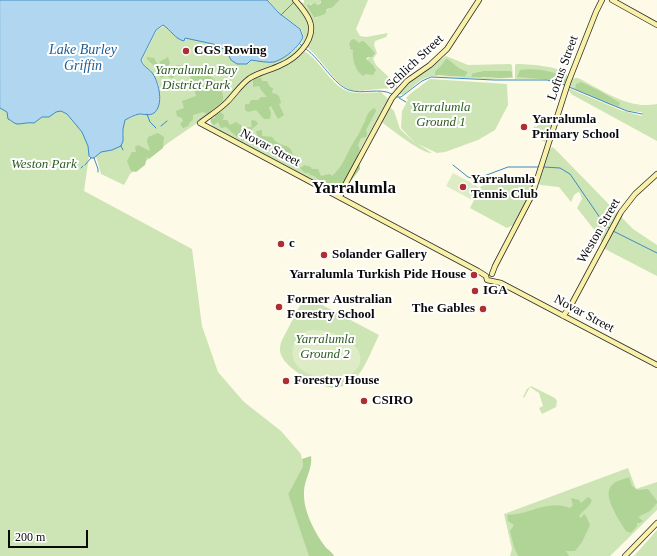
<!DOCTYPE html>
<style>
body{margin:0}
#map{position:relative;width:657px;height:556px;overflow:hidden;background:#fdfae8;font-family:Georgia,serif}
canvas{display:block}
.scale{position:absolute;left:8px;top:530px;width:80px;height:18px;box-sizing:border-box;border:2px solid #0a0a0a;border-top:0;padding-left:5px;font-size:12px;line-height:14px;white-space:nowrap;color:#0a0a0a;-webkit-text-stroke:3px #fff;paint-order:stroke}
</style>
<div id="map">
<canvas width="657" height="556"></canvas>
<div class="scale">200 m</div>
</div>
<script>
const ctx = document.querySelector('canvas').getContext('2d');
ctx.lineJoin = 'round';
function fillPath(path, color) {
  ctx.fillStyle = color;
  ctx.fill(path, 'evenodd');
}
function stroke(path, color, width, dash) {
  ctx.strokeStyle = color;
  ctx.lineWidth = width;
  ctx.lineCap = dash ? 'butt' : 'round';
  ctx.setLineDash(dash || []);
  ctx.stroke(path);
}
function label(font, color, halo, rows, align = 'center') {
  ctx.font = font + ' Georgia,serif';
  ctx.lineWidth = 4;
  ctx.setLineDash([]);
  ctx.textBaseline = 'middle';
  ctx.strokeStyle = halo;
  ctx.fillStyle = color;
  for (const [text, x, y, turn = 0] of rows) {
    ctx.save();
    ctx.translate(x, y);
    ctx.rotate((+turn || 0) * Math.PI / 180);
    ctx.textAlign = isNaN(turn) ? turn : align;
    if (halo) ctx.strokeText(text, 0, 0);
    ctx.fillText(text, 0, 0);
    ctx.restore();
  }
}
const green = new Path2D(`
 M268 0H293L303 13 309 26 310 33 302 47 288 60 259 72 226 101 200 121 168 143 130 174 124 185 101 174 96 156 101 152 112 150 124 135 123 129 125 120 139 114 143 115 154 113 160 102 159 85 153 73 145 66 142 60 157 30 164 26 183 41H185L186 38 214 44 227 50 238 64H248L252 59 275 62 293 52 301 44 304 37 301 29 280 13Z
 M297 0 299 2 304 3V0H321V2L317 5 308 4 307 6 314 18H316L331 7H333L340 0H368L356 29 360 36 366 37 388 33 386 37 375 41 374 45 377 53 373 59 376 65 396 84H397V89L394 90C384 86 369 91 357 91 340 90 332 74 322 63 318 57 312 52 307 47L311 39 313 29ZM364 41 374 53 366 60 372 64 368 74 360 73 356 68 353 50 349 47V44L360 43Z
 M304 51C311 55 317 62 322 68 343 94 348 95 381 92L388 99 338 189 334 191 213 127 210 122 211 117C224 105 239 86 254 77 272 67 287 65 304 51Z
 M446 56 468 65 511 64 512 66 513 78 486 79 431 76 421 80 404 94 401 95 398 93 406 84ZM448 59 459 68 468 72 465 77 438 76 435 71 438 70ZM483 71H509L502 78H483L473 73Z
 M516 64C526 64 562 66 567 75 568 78 566 81 565 84L547 79H515V66Z
 M574 78H578C603 90 628 110 657 104V141L571 94 568 88 620 110 642 116V112C620 113 594 97 574 89L569 86 571 80Z
 M430 79 507 84 508 105 495 130 478 140 445 152 437 153 418 144 432 153C422 154 390 128 380 121L389 106 394 111 400 129 416 144 401 128 402 111 408 100 406 98 411 93Z
 M0 108 7 112 14 123 28 122 34 123 42 117H49L56 112 61 111 67 114 82 132 88 146 89 156 84 191 192 249 202 326 218 372 244 402 281 431 301 454 303 466 288 494 310 556H0Z
 M546 116 552 118C554 125 550 137 545 142L539 139 541 137 537 133 534 134 533 131 534 126 536 127 544 120 543 118Z
 M552 147 554 148 633 229 657 245V276L603 248 600 237 577 208 582 199 580 193 578 192 574 195 571 202 559 187 541 185 538 183 549 150Z
 M513 177 535 178 531 193 513 225 507 228 470 208 481 186Z
 M305 296 379 335C372 349 363 375 350 383 347 385 340 387 336 388 320 388 287 370 281 355 279 350 280 345 282 340Z
 M531 386 555 398 557 401 556 407 542 414 539 408 543 406 539 393 530 387 524 398 523 397 527 389Z
 M628 468 636 489 657 482V510L610 556H510L512 549 504 514Z
 M657 530V556H634Z`);
const forest = new Path2D(`
 M321 0H340L333 7 327 9 325 14 314 18 307 6 308 4 311 5 315 3 317 5 321 3Z
 M354 39 359 43 362 41H364L375 53 372 57H368L366 59 372 64 376 70 373 75 366 74 363 76C361 74 357 71 356 68 354 63 352 55 353 50L350 49 349 44 351 40Z
 M147 57 154 58 159 67 161 64 159 62 168 57 170 63 165 70 164 77 161 78 156 68 147 59Z
 M446 59H448L459 68 468 72 465 77 435 75V71L441 66Z
 M177 65C186 66 194 67 202 71 212 75 225 89 223 101L207 114 203 112 193 115V120L190 122 188 126 183 128 180 124 183 121 182 118 177 116 176 111 184 108 182 101 196 96 188 69 180 70V72L175 74 173 78 168 77 171 69Z
 M520 70C535 68 552 70 566 79L564 83 552 80 517 77Z
 M483 71H510L512 72V77L501 78 471 77 473 73Z
 M257 78H261L262 81H267L270 87 273 88 272 93C278 94 280 96 281 103L279 104 284 115 278 119 271 106 269 107 271 113 270 119H264L256 110 248 112 245 110V104H249L251 100H258L261 97H267L261 90 259 86 253 87V80Z
 M581 82 600 91 620 103 619 106H618L575 89 576 84Z
 M375 108 376 111 366 130 367 134 366 137 361 138 358 145 360 150 358 154 360 169 350 182 352 192 349 194 345 192V191C339 192 330 186 324 183 318 181 316 175 310 175L309 173H305L299 167 296 168 295 167 294 163H298L301 168 304 165 311 167 312 169H318L321 176 330 174 332 176C344 165 345 157 352 145 356 138 361 131 364 123L365 122C366 116 369 110 375 108Z
 M220 112 224 115 223 120H227L230 125 236 122 242 126 245 135V129L247 127H252L251 121 253 120 256 121 258 124 252 129 254 137 250 139 248 137 244 141 241 140V137H237L226 127 221 128 218 122 214 125 211 122V119L215 118V115Z
 M262 130V136L272 137C281 150 290 141 293 155L291 159 282 161 269 149 264 148 259 141 256 131Z
 M158 133 164 137 163 148 149 159 147 157 145 165 136 172 131 171 127 161 132 152H136L135 147 138 145 150 151 147 141 148 137Z
 M311 456C313 468 304 480 304 492 303 510 314 531 324 545 327 550 332 551 334 556H309L288 494 303 466 302 459Z
 M629 477 632 486 638 490 648 489 657 501V503L650 511 638 517 643 521 640 523H637V526L631 533 626 531C620 521 601 495 612 485 617 480 623 480 629 477Z
 M588 497 592 500C589 508 583 510 579 516L581 518 584 514 586 516 590 525 582 542 575 551H566L569 556H518L514 547 510 531 514 525 508 521 507 515C529 515 548 499 570 508L573 505 571 498 579 500 581 503Z`);
const pitch = new Path2D(`
 M453 173 479 187 472 200 446 186Z
 M312 330C328 329 366 342 360 363 353 389 285 381 293 347 295 336 302 332 312 330Z`);
const water = new Path2D(`
 M0 0H267L279 13 300 29 303 37C300 46 285 59 274 62 268 63 258 61 251 60L247 64H237L231 60 226 50 213 44 185 38 184 41C175 39 171 30 163 25L156 30 141 60C144 68 149 68 153 74 159 83 164 105 154 113 150 116 144 114 139 114 134 115 129 118 125 120L123 129V141L121 146 112 150 101 152 94 158H91L89 156 88 146 82 132 67 114 61 111 56 112 49 117H42L34 123C28 122 23 124 17 124 13 123 11 120 8 119L7 112 0 108Z`);
const stream = new Path2D(`
 M281 15 294 2
 M300 44 302 46
 M306 49C321 60 334 85 349 90 363 95 379 87 392 94
 M569 87 627 111 642 114
 M397 97H401L422 81 431 77 494 80H547L565 85
 M399 98 406 102
 M147 114 150 122 156 128
 M161 126 167 121
 M121 146 123 150
 M94 158 98 169V172
 M85 165 91 158
 M453 165 468 177 476 179 508 167H538
 M544 167 560 168 570 174 605 225 610 229
 M81 168 83 166
 M613 231 657 253`);
const secondary = new Path2D(`
 M295 0C301 7 310 17 311 26 313 43 295 59 281 65 271 70 260 72 250 78 241 84 235 94 227 102 219 110 209 116 200 123L478 271 486 276 487 280 501 283 657 365
 M612 0 657 25
 M337 196 340 188 345 185
 M340 197 345 185 392 98 407 81 430 65 447 49 479 0
 M492 274 495 266 532 195 568 83 596 12 602 0
 M563 316 570 307 621 212 635 194 657 174
 M625 556 657 523`);
const markers = [
 [186,51,4,"#ae2e31"],
 [524,127,4,"#ae2e31"],
 [463,187,4,"#ae2e31"],
 [281,244,4,"#ae2e31"],
 [324,255,4,"#ae2e31"],
 [474,275,4,"#ae2e31"],
 [475,291,4,"#ae2e31"],
 [279,307,4,"#ae2e31"],
 [483,309,4,"#ae2e31"],
 [286,381,4,"#ae2e31"],
 [364,401,4,"#ae2e31"]
];
const poiNames = [
 ["CGS Rowing",194,51],
 ["Yarralumla",532,120],
 ["Primary School",532,135],
 ["Yarralumla",471,180],
 ["Tennis Club",471,195],
 ["c",289,244],
 ["Solander Gallery",332,255],
 ["Yarralumla Turkish Pide House",466,275,"right"],
 ["IGA",483,291],
 ["Former Australian",287,300],
 ["Forestry School",287,315],
 ["The Gables",475,309,"right"],
 ["Forestry House",294,381],
 ["CSIRO",372,401]
];
const streetNames = [
 ["Schlich Street",415,62,-43],
 ["Loftus Street",563,68,-70],
 ["Novar Street",270,148,28],
 ["Weston Street",599,231,-60],
 ["Novar Street",584,314,28]
];
const parkNames = [
 ["Yarralumla Bay",196,71],
 ["District Park",196,86],
 ["Yarralumla",441,108],
 ["Ground 1",441,123],
 ["Weston Park",44,165],
 ["Yarralumla",325,340],
 ["Ground 2",325,355]
];
const waterNames = [
 ["Lake Burley",83,50],
 ["Griffin",83,66]
];
const districtNames = [
 ["Yarralumla",354,189]
];
fillPath(green, '#cde4b5');
fillPath(forest, '#b0d396');
fillPath(pitch, '#deecc6');
fillPath(water, '#b1d7f0');
stroke(water, '#3e8ac2', 1);
stroke(stream, '#3e8ac2', 1);
stroke(secondary, '#2c2c2c', 6);
stroke(secondary, '#f9f1a8', 4.5);
for (const [x, y, r, color] of markers) {
  const dot = new Path2D();
  dot.arc(x, y, r, 0, 2 * Math.PI);
  ctx.fillStyle = color;
  ctx.fill(dot);
  stroke(dot, '#fff', 1.5);
}
label('bold 13px', '#0a0a0a', '#fff', poiNames, 'left');
label('13px', '#0a0a0a', '#fff', streetNames);
label('italic 13px', '#2b5b20', '#fff', parkNames);
label('italic 14px', '#1e5c90', '#fff', waterNames);
label('bold 17px', '#0a0a0a', '#fff', districtNames);
</script>
